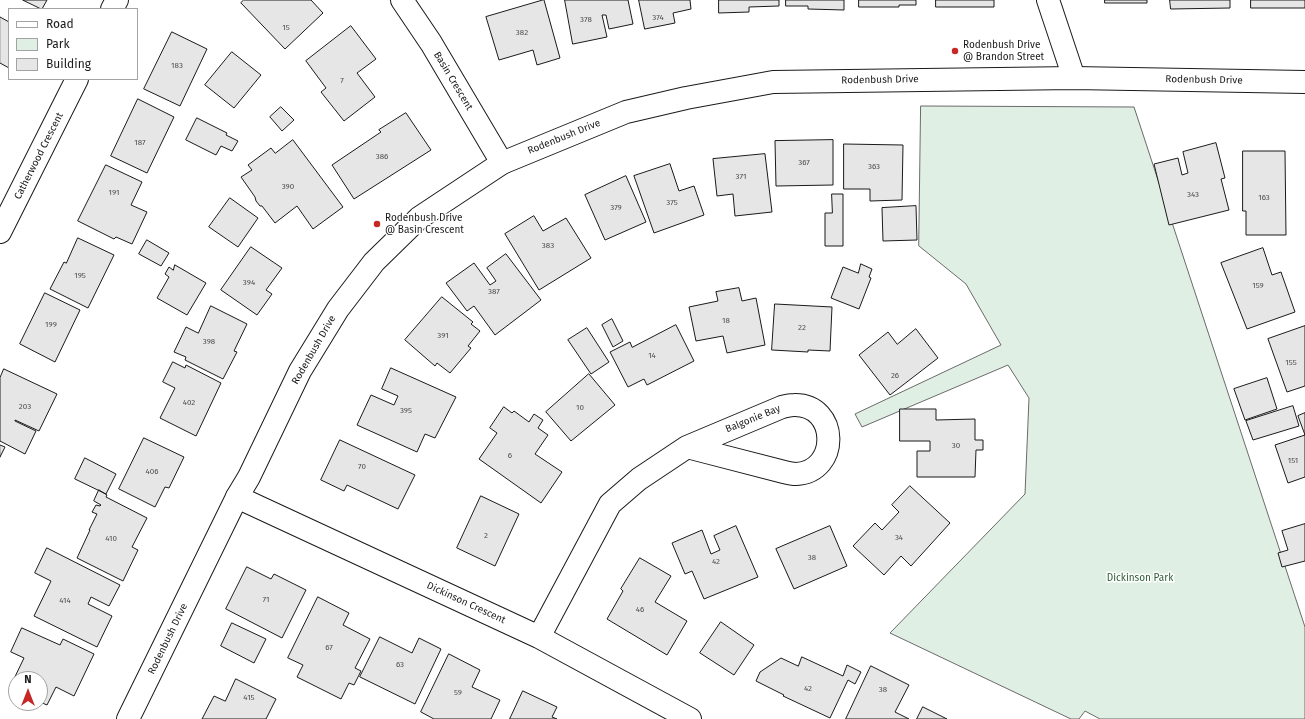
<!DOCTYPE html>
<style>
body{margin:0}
#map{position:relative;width:1305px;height:719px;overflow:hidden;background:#fff;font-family:"Fira Sans",sans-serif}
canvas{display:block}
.legend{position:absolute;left:8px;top:8px;width:130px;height:72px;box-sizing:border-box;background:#fff;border:1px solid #a3a3a3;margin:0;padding:5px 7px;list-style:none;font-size:12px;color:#1a1a1a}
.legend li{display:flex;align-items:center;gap:8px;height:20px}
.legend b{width:20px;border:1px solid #a3a3a3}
.north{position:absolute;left:8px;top:671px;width:40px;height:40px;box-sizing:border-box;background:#fff;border:1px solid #a3a3a3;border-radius:50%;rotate:0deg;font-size:11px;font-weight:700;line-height:16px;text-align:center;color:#1a1a1a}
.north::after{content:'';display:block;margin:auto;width:14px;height:18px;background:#c62828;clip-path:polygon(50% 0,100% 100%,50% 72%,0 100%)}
</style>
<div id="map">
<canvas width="1305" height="719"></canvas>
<ul class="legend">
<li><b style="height:5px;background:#fff"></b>Road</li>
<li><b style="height:11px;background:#e0efe3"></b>Park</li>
<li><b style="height:11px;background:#e6e6e6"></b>Building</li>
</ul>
<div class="north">N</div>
</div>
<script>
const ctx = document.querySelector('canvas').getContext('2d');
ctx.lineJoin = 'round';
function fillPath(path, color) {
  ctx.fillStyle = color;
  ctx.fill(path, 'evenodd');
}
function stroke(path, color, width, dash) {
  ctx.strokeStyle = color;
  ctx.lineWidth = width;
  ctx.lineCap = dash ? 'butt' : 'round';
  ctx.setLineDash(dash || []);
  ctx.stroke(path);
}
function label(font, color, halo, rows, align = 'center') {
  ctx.font = font + ' "Fira Sans",sans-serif';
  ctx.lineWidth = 3;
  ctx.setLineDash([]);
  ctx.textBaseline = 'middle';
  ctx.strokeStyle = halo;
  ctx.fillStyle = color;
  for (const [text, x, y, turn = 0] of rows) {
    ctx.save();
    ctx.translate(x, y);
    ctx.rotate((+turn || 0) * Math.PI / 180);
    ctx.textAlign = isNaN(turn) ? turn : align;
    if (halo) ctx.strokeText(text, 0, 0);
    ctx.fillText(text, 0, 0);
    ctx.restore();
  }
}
const green = new Path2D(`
 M921 106 1134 107 1305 627V719H1100L1085 711 1079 719H1071L890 633 1025 494 1029 398 1008 365 862 427 855 414 1001 345 966 284 919 246Z`);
const building = new Path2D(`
 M23 0H47L42 9Z
 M244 0H311L323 13 285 49 241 3Z
 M544 0 560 58 537 65 533 50 499 60 486 17Z
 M565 0H628L633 24 609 29 606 15H602L607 37 573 44Z
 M639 0H690L691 9 673 13 675 23 645 29Z
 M719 0H779V6L749 7V12L719 13Z
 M786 0H844V10L808 9V6H786Z
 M859 0H916V5H899V7H859Z
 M936 0H994V7H936Z
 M1105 0H1147V3H1105Z
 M1170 0H1230V8L1171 9Z
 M1251 0H1305V8H1251Z
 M0 17 9 22V68L0 63Z
 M351 26 376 59 357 73 375 97 344 121 321 92 326 88 306 61Z
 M172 32 207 49 180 106 144 89Z
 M232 52 261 75 234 108 205 85Z
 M138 99 174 117 147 173 111 156Z
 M281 107 294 120 282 131 270 117Z
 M406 113 431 150 354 199 332 165 381 132 379 130Z
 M197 118 227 133 226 135 238 141 232 151 221 146 216 155 186 140Z
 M293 140 343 207 313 229 297 206 275 223 262 206H260L256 201 255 197 241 177 252 170 248 165 271 148 275 153Z
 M833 140V185L776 186 775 141Z
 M1216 143 1225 178 1221 179 1229 210 1169 225 1154 164 1178 158 1182 175 1188 173 1183 152Z
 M844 144 903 145 902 200 870 201V189H844Z
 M1243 151H1285L1286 235H1246V211H1243Z
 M765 154 772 212 735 216 733 194 717 196 713 159Z
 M670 164 679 191 694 186 704 215 654 233 634 176Z
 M106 165 142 182 131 205 147 212 132 244 116 237 114 239 78 221Z
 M626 176 646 222 605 240 585 195Z
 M832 194H843V246H825V213H832Z
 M230 198 258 218 238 247 209 227Z
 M916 206 917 240 883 241 882 208Z
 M534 216 543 231 566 218 591 258 539 290 505 234Z
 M78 238 114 255 88 308 50 289 64 262 66 263Z
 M147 240 169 253 161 266 139 254Z
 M251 247 282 268 266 290 272 294 257 315 221 290Z
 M1263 248 1272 275 1281 272 1295 312 1247 329 1221 263Z
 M506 254 541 300 495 335 474 306 467 311 446 283 474 263 490 285 496 281 487 268Z
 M861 264 872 269 869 277 871 278 859 309 831 298 843 267 858 273Z
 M175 265 206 283 187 315 157 298 169 277 165 274 169 267 173 270Z
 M739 288 742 301 756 298 765 345 727 353 723 336 696 341 689 307 718 301 716 292Z
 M45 293 80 310 55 362 20 344Z
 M442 297 473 322 471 324 480 331 468 346 471 348 450 373 437 363 435 366 405 340Z
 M775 304 832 307 830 351 808 350V352L772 350Z
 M211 306 247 324 234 351 237 352 223 379 185 360 186 357 174 352 186 327 198 333Z
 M612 319 623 341 613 347 602 325Z
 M676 325 694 361 647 385 644 379 628 387 610 352 630 342 632 347Z
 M1305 326V386L1287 392 1268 339Z
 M587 328 609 362 591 374 568 340Z
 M916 329 938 358 890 395 859 355 888 332 897 344Z
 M173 362 185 368 186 365 221 383 196 436 160 418 175 388 163 382Z
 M391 368 456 397 435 438 425 434 417 452 357 425 371 395 394 405 398 396 382 389Z
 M4 369 57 394 39 431 15 420V421L36 431 25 454 0 441V378Z
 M589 374 615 405 571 441 546 412Z
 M1267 378 1277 409 1245 420 1234 389Z
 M1293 406 1299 426 1253 440 1246 421Z
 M504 407 512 413 514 411 529 422 534 414 543 420 538 428 548 435 535 454 562 472 541 503 479 459 497 433 490 428Z
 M900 409H936V420L975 419V440H983V450H976L975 477H917V451H930V441H900Z
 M1305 413V477L1288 483 1275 445 1305 435 1298 416Z
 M144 438 184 457 169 488 165 487 155 507 119 489Z
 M340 440 415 475 398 509 347 485 344 491 321 480Z
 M0 445 5 447 0 457Z
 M85 458 116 474 106 494 75 479Z
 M910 486 950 523 911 566 901 556 884 575 853 546 875 523 882 530 899 512 892 505Z
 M99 490 107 495 106 497 147 518 132 547 138 550 123 581 77 558 90 530H89L97 514 92 512 96 505 100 506 101 505 94 501Z
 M481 496 519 514 495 566 457 548Z
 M1305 524V561L1282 567 1278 553 1288 550 1282 531Z
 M736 526 758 577 704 599 692 571 685 574 672 543 702 530 711 554 720 550 714 536Z
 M830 526 847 566 794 589 776 549Z
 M47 548 120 585 109 606 91 597 88 604 112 616 97 647 34 616 51 581 35 573Z
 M640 558 671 576 655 602 687 621 667 655 607 619 623 591 621 589Z
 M247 567 271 579 274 574 306 590 282 638 226 609Z
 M318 597 349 613 343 625 370 639 355 668 361 671 354 685 349 683 341 699 297 677 303 665 288 658Z
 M721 622 754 645 734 675 700 653Z
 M232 623 266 639 254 663 221 646Z
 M22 628 60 645 63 639 94 654 74 696 56 687 47 705 40 702V679H16V690L10 687 24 658 11 652Z
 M380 637 412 653 419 638 441 649 415 704 360 677Z
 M449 654 480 670 472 687 500 700 491 719H434L421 712Z
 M802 657 843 676 847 665 861 672 855 684 848 680 830 718 783 696 784 695 756 681 760 672 781 658 798 666Z
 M871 666 909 685 895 712 909 719H846Z
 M236 679 276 699 266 719H202L214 696 225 701Z
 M523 691 557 707 552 717 557 719H510Z
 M923 707 947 719H917Z`);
const street = new Path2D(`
 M402 0 431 43 502 163
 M1048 0 1074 78
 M112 9 117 0
 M0 232 77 79
 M237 497 539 637 690 719
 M539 637 610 504 639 479 687 447 782 407C786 406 790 405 794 405 839 404 840 472 796 474 792 474 788 473 784 472L687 447`);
const secondary = new Path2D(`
 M128 719 237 497 249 477 300 371 338 309 374 262 419 218 502 163 626 112 686 98 773 82 1074 78 1305 82`);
const markers = [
 [955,51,4,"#c62828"],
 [377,224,4,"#c62828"]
];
const numberNames = [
 ["374",658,18],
 ["378",586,20],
 ["15",286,28],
 ["382",522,33],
 ["183",177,66],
 ["7",342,81],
 ["187",140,143],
 ["386",382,157],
 ["367",804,163],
 ["363",874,167],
 ["371",741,177],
 ["390",288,187],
 ["191",114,193],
 ["343",1193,195],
 ["163",1264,198],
 ["375",672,203],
 ["379",616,208],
 ["383",548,246],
 ["195",80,276],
 ["394",249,283],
 ["159",1258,286],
 ["387",494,292],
 ["18",726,321],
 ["199",51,325],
 ["22",802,328],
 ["391",443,336],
 ["398",209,342],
 ["14",652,356],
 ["155",1291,363],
 ["26",895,376],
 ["402",189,403],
 ["203",25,407],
 ["10",580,408],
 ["395",406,411],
 ["30",956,446],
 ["6",510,456],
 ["151",1293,461],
 ["70",362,467],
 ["406",152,472],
 ["2",486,536],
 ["34",899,538],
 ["410",111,539],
 ["38",812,558],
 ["42",716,562],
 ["71",266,600],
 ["414",65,601],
 ["46",640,610],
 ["67",329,648],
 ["63",400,665],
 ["42",808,689],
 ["38",883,690],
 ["59",458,693],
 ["415",249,698]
];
const poiNames = [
 ["Rodenbush Drive",963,45],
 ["@ Brandon Street",963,57],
 ["Rodenbush Drive",385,218],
 ["@ Basin Crescent",385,230]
];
const streetNames = [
 ["Rodenbush Drive",880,80,-1],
 ["Rodenbush Drive",1204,80,1],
 ["Basin Crescent",453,81,59],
 ["Rodenbush Drive",564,137,-22],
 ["Catherwood Crescent",39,156,-63],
 ["Rodenbush Drive",314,350,-60],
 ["Balgonie Bay",753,419,-22],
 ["Dickinson Crescent",466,603,25],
 ["Rodenbush Drive",168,639,-64]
];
const parkNames = [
 ["Dickinson Park",1140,578]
];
fillPath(green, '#e0efe3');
stroke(green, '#6a6a6a', 1);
fillPath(building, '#e6e6e6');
stroke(building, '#1a1a1a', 1);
stroke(street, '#1a1a1a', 24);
stroke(secondary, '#1a1a1a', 24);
stroke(street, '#fff', 22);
stroke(secondary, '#fff', 22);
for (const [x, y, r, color] of markers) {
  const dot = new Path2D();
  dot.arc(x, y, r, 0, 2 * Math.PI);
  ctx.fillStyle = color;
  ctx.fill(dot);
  stroke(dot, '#fff', 1.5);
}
label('8px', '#4d4d4d', null, numberNames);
label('10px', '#1a1a1a', '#fff', poiNames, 'left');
label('10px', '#1a1a1a', '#fff', streetNames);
label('10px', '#2b5a34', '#fff', parkNames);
</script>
